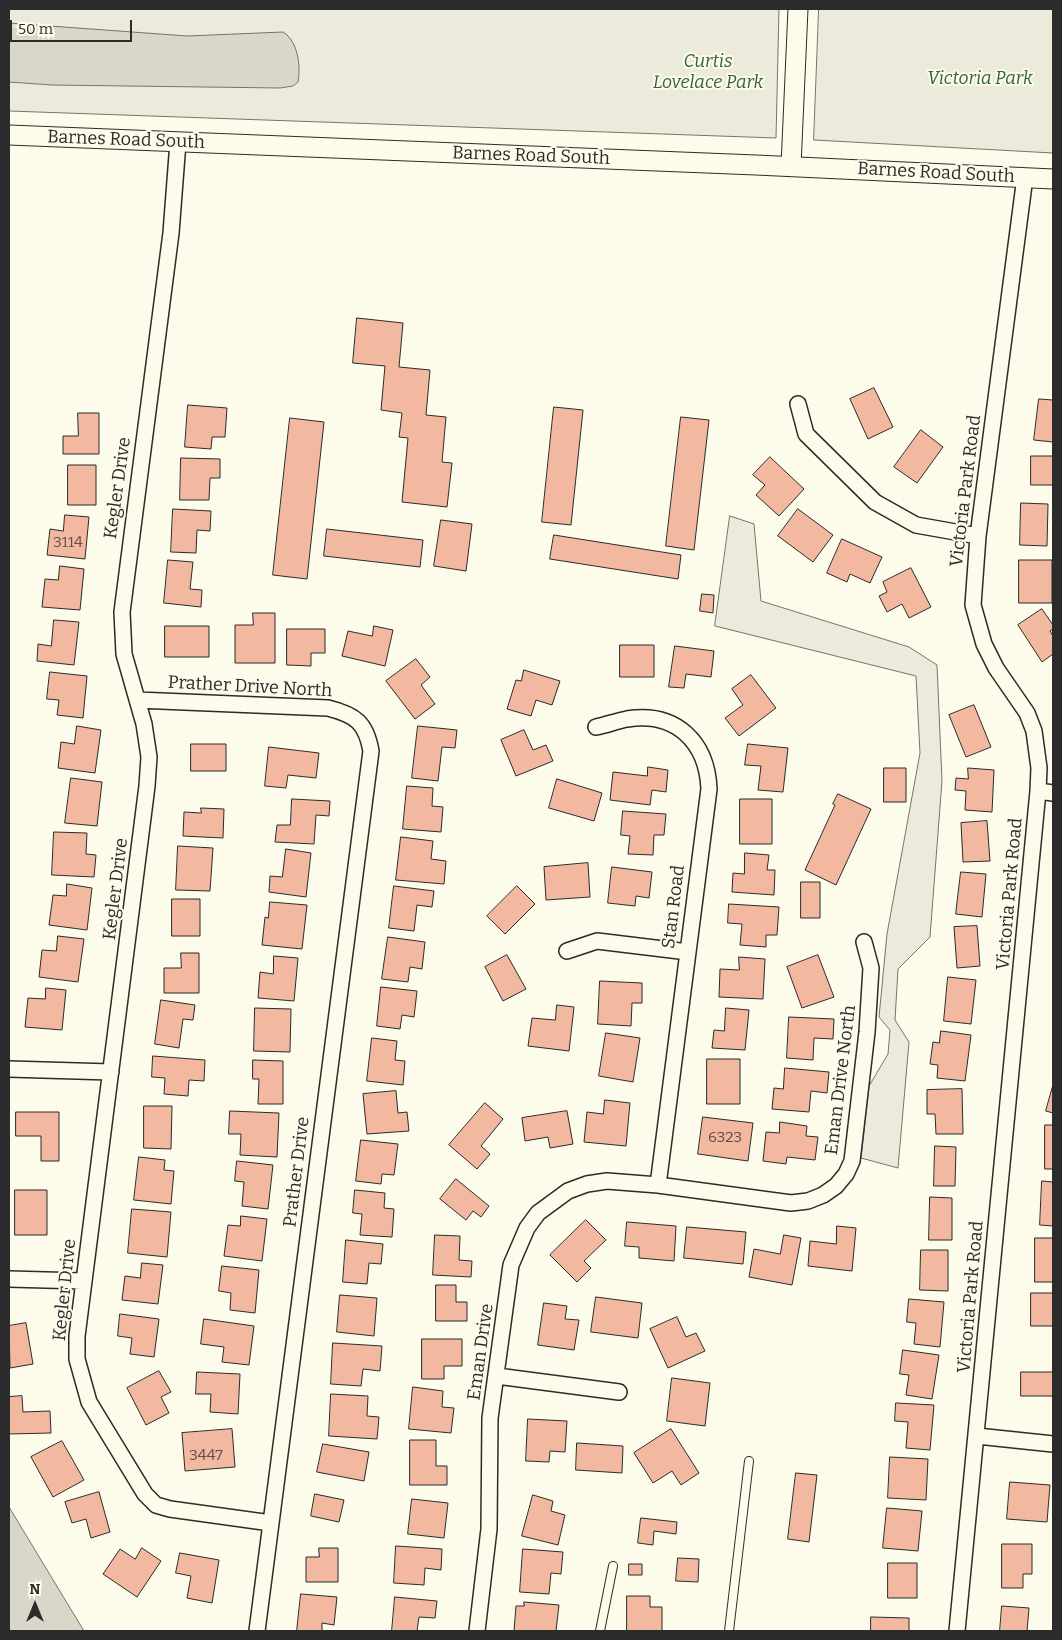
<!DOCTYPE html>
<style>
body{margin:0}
#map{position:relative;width:1062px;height:1640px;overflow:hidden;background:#fdfbea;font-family:Bitter,serif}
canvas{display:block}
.frame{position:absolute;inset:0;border:10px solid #2b2b2b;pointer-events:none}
.north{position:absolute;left:10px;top:1580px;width:50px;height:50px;-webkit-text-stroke:4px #fdfbea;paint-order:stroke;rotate:0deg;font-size:14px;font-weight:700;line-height:20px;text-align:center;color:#2b2b2b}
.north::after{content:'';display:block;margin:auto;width:18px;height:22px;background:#2b2b2b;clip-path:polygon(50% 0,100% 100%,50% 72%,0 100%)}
.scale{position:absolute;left:10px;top:20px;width:122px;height:22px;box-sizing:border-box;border:2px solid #2b2b2b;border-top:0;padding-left:6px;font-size:15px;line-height:18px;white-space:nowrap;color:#2b2b2b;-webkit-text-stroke:4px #fdfbea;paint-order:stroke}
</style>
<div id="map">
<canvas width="1062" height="1640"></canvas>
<div class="frame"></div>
<div class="north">N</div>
<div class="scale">50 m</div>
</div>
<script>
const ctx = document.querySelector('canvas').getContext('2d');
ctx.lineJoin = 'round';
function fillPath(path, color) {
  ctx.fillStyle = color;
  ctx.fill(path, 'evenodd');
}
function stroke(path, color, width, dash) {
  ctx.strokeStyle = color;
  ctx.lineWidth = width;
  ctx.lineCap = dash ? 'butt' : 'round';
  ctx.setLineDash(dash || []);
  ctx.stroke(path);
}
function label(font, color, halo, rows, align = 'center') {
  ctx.font = font + ' Bitter,serif';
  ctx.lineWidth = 4;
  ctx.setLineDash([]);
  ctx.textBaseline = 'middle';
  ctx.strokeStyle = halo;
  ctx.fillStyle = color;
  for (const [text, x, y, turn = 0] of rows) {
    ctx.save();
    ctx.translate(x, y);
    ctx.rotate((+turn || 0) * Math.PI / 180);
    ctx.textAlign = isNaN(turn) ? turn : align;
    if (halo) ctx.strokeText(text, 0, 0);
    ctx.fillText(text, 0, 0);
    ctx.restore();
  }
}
const green = new Path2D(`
 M9 9H779L776 138 9 111Z
 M819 9H1053V153L814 140Z
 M730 516 754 524 761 601 909 647 937 665 942 781 930 937 898 969 895 1020 909 1042 898 1168 861 1158 869 1086 888 1054 890 1030 879 1017 887 934 920 753 916 676 715 626Z`);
const water = new Path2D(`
 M9 23 187 36 283 32C298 41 301 66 298 82L293 86 280 88 52 85 9 82Z
 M9 1507 84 1631H9Z`);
const building = new Path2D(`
 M357 318 403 323 399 367 430 370 426 415 446 417 442 462 452 463 447 507 402 502 408 438 399 437 402 413 381 410 385 366 353 363Z
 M874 388 893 427 868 439 850 399Z
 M1039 399 1053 400V442L1034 440Z
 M188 405 227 408 225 437H212L211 449 185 447Z
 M554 407 583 410 571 525 542 522Z
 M78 413H99V454H63V436H78Z
 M681 417 709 420 694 550 666 546Z
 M290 418 324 422 307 579 273 575Z
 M921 430 943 447 917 483 894 467Z
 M1031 456H1053V485H1031Z
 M770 457 804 489 779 516 756 495 765 485 753 475Z
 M181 458 220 459V478H210L209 500H180Z
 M68 465H96V505H68Z
 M1021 503 1048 504 1047 546 1020 545Z
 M173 509 211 511 210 531 197 530 196 553 171 552Z
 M798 509 833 535 813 562 778 536Z
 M65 515 89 517 85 559 47 555 50 529 63 531Z
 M441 520 472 524 466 571 434 566Z
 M327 529 423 540 420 567 324 556Z
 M554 535 681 555 678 579 550 559Z
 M842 539 882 557 870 583 850 574 847 582 827 573Z
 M168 560 193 562 190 589 202 590 201 607 164 603Z
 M1019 560H1052V603H1019Z
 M60 566 84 569 80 610 42 607 45 579 58 580Z
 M911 568 931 607 909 618 902 604 887 612 879 596 887 592 883 582Z
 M702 594 714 595 713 613 700 611Z
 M1042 609 1053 625V629L1050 631 1053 636V654L1042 662 1018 625Z
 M253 613H275V663H235V625H253Z
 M54 620 79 622 74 665 37 661 38 644 51 646Z
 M165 626H209V657H165Z
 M374 626 393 630 385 666 342 656 348 631 372 636Z
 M287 629H325V653H311V666L287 665Z
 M620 645H654V677H620Z
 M675 646 714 651 711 677 686 674 684 688 669 687Z
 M416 659 430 677 421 685 435 704 415 719 386 681Z
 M524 670 560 681 552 705 536 700 531 716 507 709 516 680 521 681Z
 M50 672 87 676 83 718 57 715 59 700 47 699Z
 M751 675 776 708 739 736 725 718 743 705 732 689Z
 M974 705 991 747 966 757 949 715Z
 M77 726 101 730 95 773 58 768 61 742 74 744Z
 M418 726 457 730 455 748 442 747 438 781 412 778Z
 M524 730 533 750 546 745 553 761 516 776 501 740Z
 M191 744H226V771H191Z
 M748 744 788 748 783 792 758 790 761 766 745 765Z
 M269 747 319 753 316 778 288 775 286 788 265 786Z
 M648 767 668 770 666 792 652 790 650 805 610 800 613 772 647 776Z
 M884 768H906V802H884Z
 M968 768 994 770 992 812 965 810 966 791 955 790 956 778 968 779Z
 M71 778 102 782 97 826 65 823Z
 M557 779 602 793 594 821 549 808Z
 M407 786 433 788 432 806 443 807 441 832 403 829Z
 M838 794 871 809 836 885 805 870 835 805 833 804Z
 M292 799 330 801 329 816 316 815 314 844 275 842 277 825H290Z
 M740 799H772V844H740Z
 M201 808 224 809 223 838 183 836 184 812 201 813Z
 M623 811 666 814 664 835H654L653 855 628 854 630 836 621 835Z
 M987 821 990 861 963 862 961 823Z
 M54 832 87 833 86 854 96 855 94 877 52 875Z
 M401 837 433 841 431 859 446 861 444 884 396 880Z
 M178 846 213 848 210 891 176 890Z
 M286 849 311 853 306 897 269 892 270 876 282 877Z
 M745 853 769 855 767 870H775L774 895 732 892 733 873 744 874Z
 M588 863 590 897 546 900 544 867Z
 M612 867 652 872 649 898 636 896 635 906 608 903Z
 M961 872 986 874 982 917 956 914Z
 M801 882H820V918H801Z
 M67 884 92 888 87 930 49 925 53 895 66 896Z
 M394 886 434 891 432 907 417 905 414 931 389 928Z
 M517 886 535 904 505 934 487 916Z
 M172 899H200V936H172Z
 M270 902 307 905 302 949 262 945 265 917 268 918Z
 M729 904 779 907 777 935H766V947L740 945 742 924 728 923Z
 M977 926 980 966 957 968 954 927Z
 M58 936 84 939 78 982 39 977 42 950 56 951Z
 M388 937 425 942 422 969 410 967 408 982 382 979Z
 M181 953H199V993H164V968H181Z
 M507 955 526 989 503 1001 485 967Z
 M818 955 834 997 802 1008 787 967Z
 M274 956 298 958 294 1001 258 998 260 972 273 974Z
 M739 957 765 959 763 999 719 997 720 969 739 970Z
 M948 977 976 980 971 1024 944 1021Z
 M600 981 642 983V1003H632L631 1026 598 1024Z
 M381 987 417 991 414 1017 402 1015 400 1029 377 1026Z
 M46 988 66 990 62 1030 25 1027 28 998 45 999Z
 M161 1000 195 1005 193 1020 183 1019 179 1048 155 1044Z
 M557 1005 574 1007 569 1051 528 1046 532 1018 555 1020Z
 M255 1008 291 1009 290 1052 254 1051Z
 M726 1008 749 1010 745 1050 712 1048 714 1030 724 1031Z
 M789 1017 834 1019 833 1039 814 1038 813 1060 787 1058Z
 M941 1031 971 1035 965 1081 937 1078 938 1065 930 1064 933 1042 939 1043Z
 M606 1033 640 1038 633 1082 599 1076Z
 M372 1038 397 1041 395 1060 405 1061 403 1085 367 1081Z
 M153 1056 205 1060 204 1081 189 1080 188 1096 164 1094 165 1078 152 1077Z
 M707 1059H740V1104H707Z
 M253 1060 283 1061V1104H258L259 1079H253Z
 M785 1068 829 1072 827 1093 811 1091 809 1112 772 1109 774 1088 783 1089Z
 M1053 1085V1113L1046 1111Z
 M962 1089 963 1134H936L935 1114H927V1090Z
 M396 1091 398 1113 407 1112 409 1131 367 1134 363 1094Z
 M605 1100 630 1103 626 1146 584 1142 587 1112 603 1114Z
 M485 1103 503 1119 481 1146 490 1154 477 1169 449 1145Z
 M144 1106H172L171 1149 144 1148Z
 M230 1111 279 1113 277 1157 240 1155 241 1134H229Z
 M567 1111 573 1144 550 1148 548 1137 525 1141 522 1118Z
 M16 1112H59V1161H41V1136H16Z
 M703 1117 753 1123 748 1161 698 1154Z
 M780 1122 807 1126 806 1136 818 1137 815 1160 787 1157 786 1164 763 1161 766 1132 779 1133Z
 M1045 1125H1053V1169H1045Z
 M361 1140 398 1144 394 1175 382 1174 381 1184 356 1181Z
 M935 1146 956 1147 955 1186H934Z
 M139 1157 165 1160 164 1170 174 1171 171 1204 134 1200Z
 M237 1161 273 1165 268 1209 242 1206 244 1182 235 1181Z
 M456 1179 489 1206 481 1217 473 1211 466 1220 440 1199Z
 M1042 1181 1053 1182V1226L1040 1225Z
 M15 1190H47V1235H15Z
 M355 1190 385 1193 384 1208 394 1209 392 1237 360 1235 362 1214 353 1213Z
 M930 1197 952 1198V1240H929Z
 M132 1209 171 1212 167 1257 128 1253Z
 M241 1216 267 1219 262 1261 224 1256 228 1225 240 1226Z
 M586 1220 606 1240 584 1261 591 1268 577 1282 550 1255Z
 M627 1222 676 1226 674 1261 639 1258V1247L625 1246Z
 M837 1226 856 1228 852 1271 808 1266 810 1241 836 1244Z
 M687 1227 746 1232 743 1264 684 1258Z
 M435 1235 460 1236 459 1260 472 1261 471 1277 433 1275Z
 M784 1235 801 1238 792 1285 749 1277 754 1249 780 1254Z
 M1035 1238H1053V1282H1035Z
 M346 1240 383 1244 381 1264 369 1263 367 1284 343 1282Z
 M921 1250H948V1291L920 1290Z
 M142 1263 163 1265 158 1304 122 1300 125 1276 140 1278Z
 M222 1266 259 1270 255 1313 230 1310 231 1293 219 1291Z
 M436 1285H456V1302H467V1321H436Z
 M1031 1293H1053V1326H1031Z
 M340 1295 377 1298 374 1336 337 1332Z
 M596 1297 642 1303 638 1338 591 1332Z
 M909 1299 944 1302 940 1347 914 1344 916 1323 907 1322Z
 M544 1303 567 1306 565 1319 579 1320 574 1350 538 1345Z
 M120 1314 159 1319 154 1357 130 1354 132 1338 118 1336Z
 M677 1317 686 1337 696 1333 705 1351 668 1368 650 1329Z
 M204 1319 254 1326 249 1365 222 1362 224 1347 201 1344Z
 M26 1323 33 1364 10 1368 9 1326Z
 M422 1339H462V1366H444V1379H422Z
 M333 1343 382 1346 380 1371 363 1369 361 1386 331 1384Z
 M903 1350 939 1355 932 1399 906 1395 909 1375 900 1374Z
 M159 1371 171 1392 161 1397 169 1413 146 1425 127 1388Z
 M197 1372 240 1374 238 1414 210 1412 211 1394H196Z
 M1021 1372H1053V1396H1021Z
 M672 1378 710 1383 705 1426 667 1421Z
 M413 1387 443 1391 442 1407 454 1408 451 1433 409 1429Z
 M331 1394 368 1396 367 1416 379 1417 377 1439 329 1436Z
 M22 1396 23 1412 50 1411 51 1433 9 1434V1397Z
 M896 1403 934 1405 930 1450 906 1448 908 1422 895 1421Z
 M528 1419 567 1421 565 1452 550 1451 549 1462 526 1461Z
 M232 1429 235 1467 185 1471 182 1433Z
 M671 1429 699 1473 681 1485 672 1471 653 1483 634 1453Z
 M410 1440H436V1466H447V1485H410Z
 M62 1441 84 1480 53 1497 31 1457Z
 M577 1443 623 1446 622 1473 576 1470Z
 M323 1444 369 1452 364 1481 317 1472Z
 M890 1457 928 1459 926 1500 888 1498Z
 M796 1473 817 1475 809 1542 788 1539Z
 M1010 1482 1050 1485 1047 1522 1007 1519Z
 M99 1492 110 1532 91 1538 86 1519 72 1523 65 1502Z
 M315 1494 344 1500 339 1522 311 1516Z
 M533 1495 553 1501 551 1511 565 1515 558 1545 522 1536Z
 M412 1499 448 1503 444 1538 408 1534Z
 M887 1508 922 1511 918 1551 883 1548Z
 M641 1518 677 1522 676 1534 654 1531 653 1545 638 1543Z
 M1002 1544H1032V1574H1023V1588H1002Z
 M396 1546 442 1549 441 1570 425 1568 424 1585 394 1583Z
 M142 1548 161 1561 137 1597 103 1574 120 1549 135 1559Z
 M319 1548H338V1582H306V1557H319Z
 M523 1549 563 1552 561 1574 551 1573 549 1594 520 1592Z
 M180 1553 219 1560 212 1603 187 1598 191 1576 176 1573Z
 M678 1558 699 1559 698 1582 676 1581Z
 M888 1563H917V1598H888Z
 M629 1564H642V1575H629Z
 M301 1594 337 1597 334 1625 322 1623V1631H297Z
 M627 1596H650V1607H662V1631H627Z
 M395 1597 437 1601 435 1618 419 1617 417 1631H392Z
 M524 1602 559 1605 556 1631H514L516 1606H524Z
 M1002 1606 1029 1608 1027 1631H1000Z
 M871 1617 909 1618V1631H871Z`);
const service = new Path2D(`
 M600 1631 613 1566
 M729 1631 749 1461`);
const minor = new Path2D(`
 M178 142 171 233 122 612 124 654 144 724 149 757 147 786 77 1336V1359L89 1402 145 1494 156 1505 170 1509 271 1523
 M798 404 806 434 875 502 916 525 978 536
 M137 700 328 708C356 715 366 723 371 751L257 1631
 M596 727C606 725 617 721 627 719 676 711 707 742 709 789L658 1185
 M1038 791 1053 793
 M567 951 597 941 688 952
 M9 1069 111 1072
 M9 1279 83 1281
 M497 1376 619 1392
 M977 1436 1053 1444
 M477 1631 489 1529 490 1418 511 1265 527 1228 538 1213 568 1191 587 1184 607 1181 658 1185 791 1203 808 1201 823 1195 836 1186 846 1174 852 1161 867 1032 871 968 864 942
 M957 1631 1038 791 1039 768 1034 731 1027 713 996 668 984 644 973 605 978 536 1025 177`);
const tertiary = new Path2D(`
 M9 135 756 165 1053 179
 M791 166 798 9`);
const numberNames = [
 ["3114",68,543],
 ["6323",725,1138],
 ["3447",206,1456]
];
const parkNames = [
 ["Curtis",708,62],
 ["Lovelace Park",708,83],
 ["Victoria Park",980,79]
];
const streetNames = [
 ["Barnes Road South",126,140,2],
 ["Barnes Road South",531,156,2],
 ["Barnes Road South",936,173,3],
 ["Kegler Drive",118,488,-82],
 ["Victoria Park Road",966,491,-83],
 ["Prather Drive North",250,687,3],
 ["Kegler Drive",116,889,-83],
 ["Victoria Park Road",1010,894,-85],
 ["Stan Road",674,907,-83],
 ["Eman Drive North",841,1080,-83],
 ["Prather Drive",297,1172,-83],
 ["Kegler Drive",65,1290,-84],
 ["Victoria Park Road",971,1297,-85],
 ["Eman Drive",481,1352,-82]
];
fillPath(green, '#ecebdb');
stroke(green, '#74746e', 1);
fillPath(water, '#d8d7c9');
stroke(water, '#74746e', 1);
fillPath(building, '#f2b8a0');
stroke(building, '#2b2b2b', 1);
stroke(service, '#2b2b2b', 10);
stroke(minor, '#2b2b2b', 18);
stroke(tertiary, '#2b2b2b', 21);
stroke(service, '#fdfbea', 8);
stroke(minor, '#fdfbea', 15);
stroke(tertiary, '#fdfbea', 19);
label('15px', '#5d4e48', null, numberNames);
label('italic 18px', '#34623c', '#fdfbea', parkNames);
label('18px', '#2b2b2b', '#fdfbea', streetNames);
</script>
